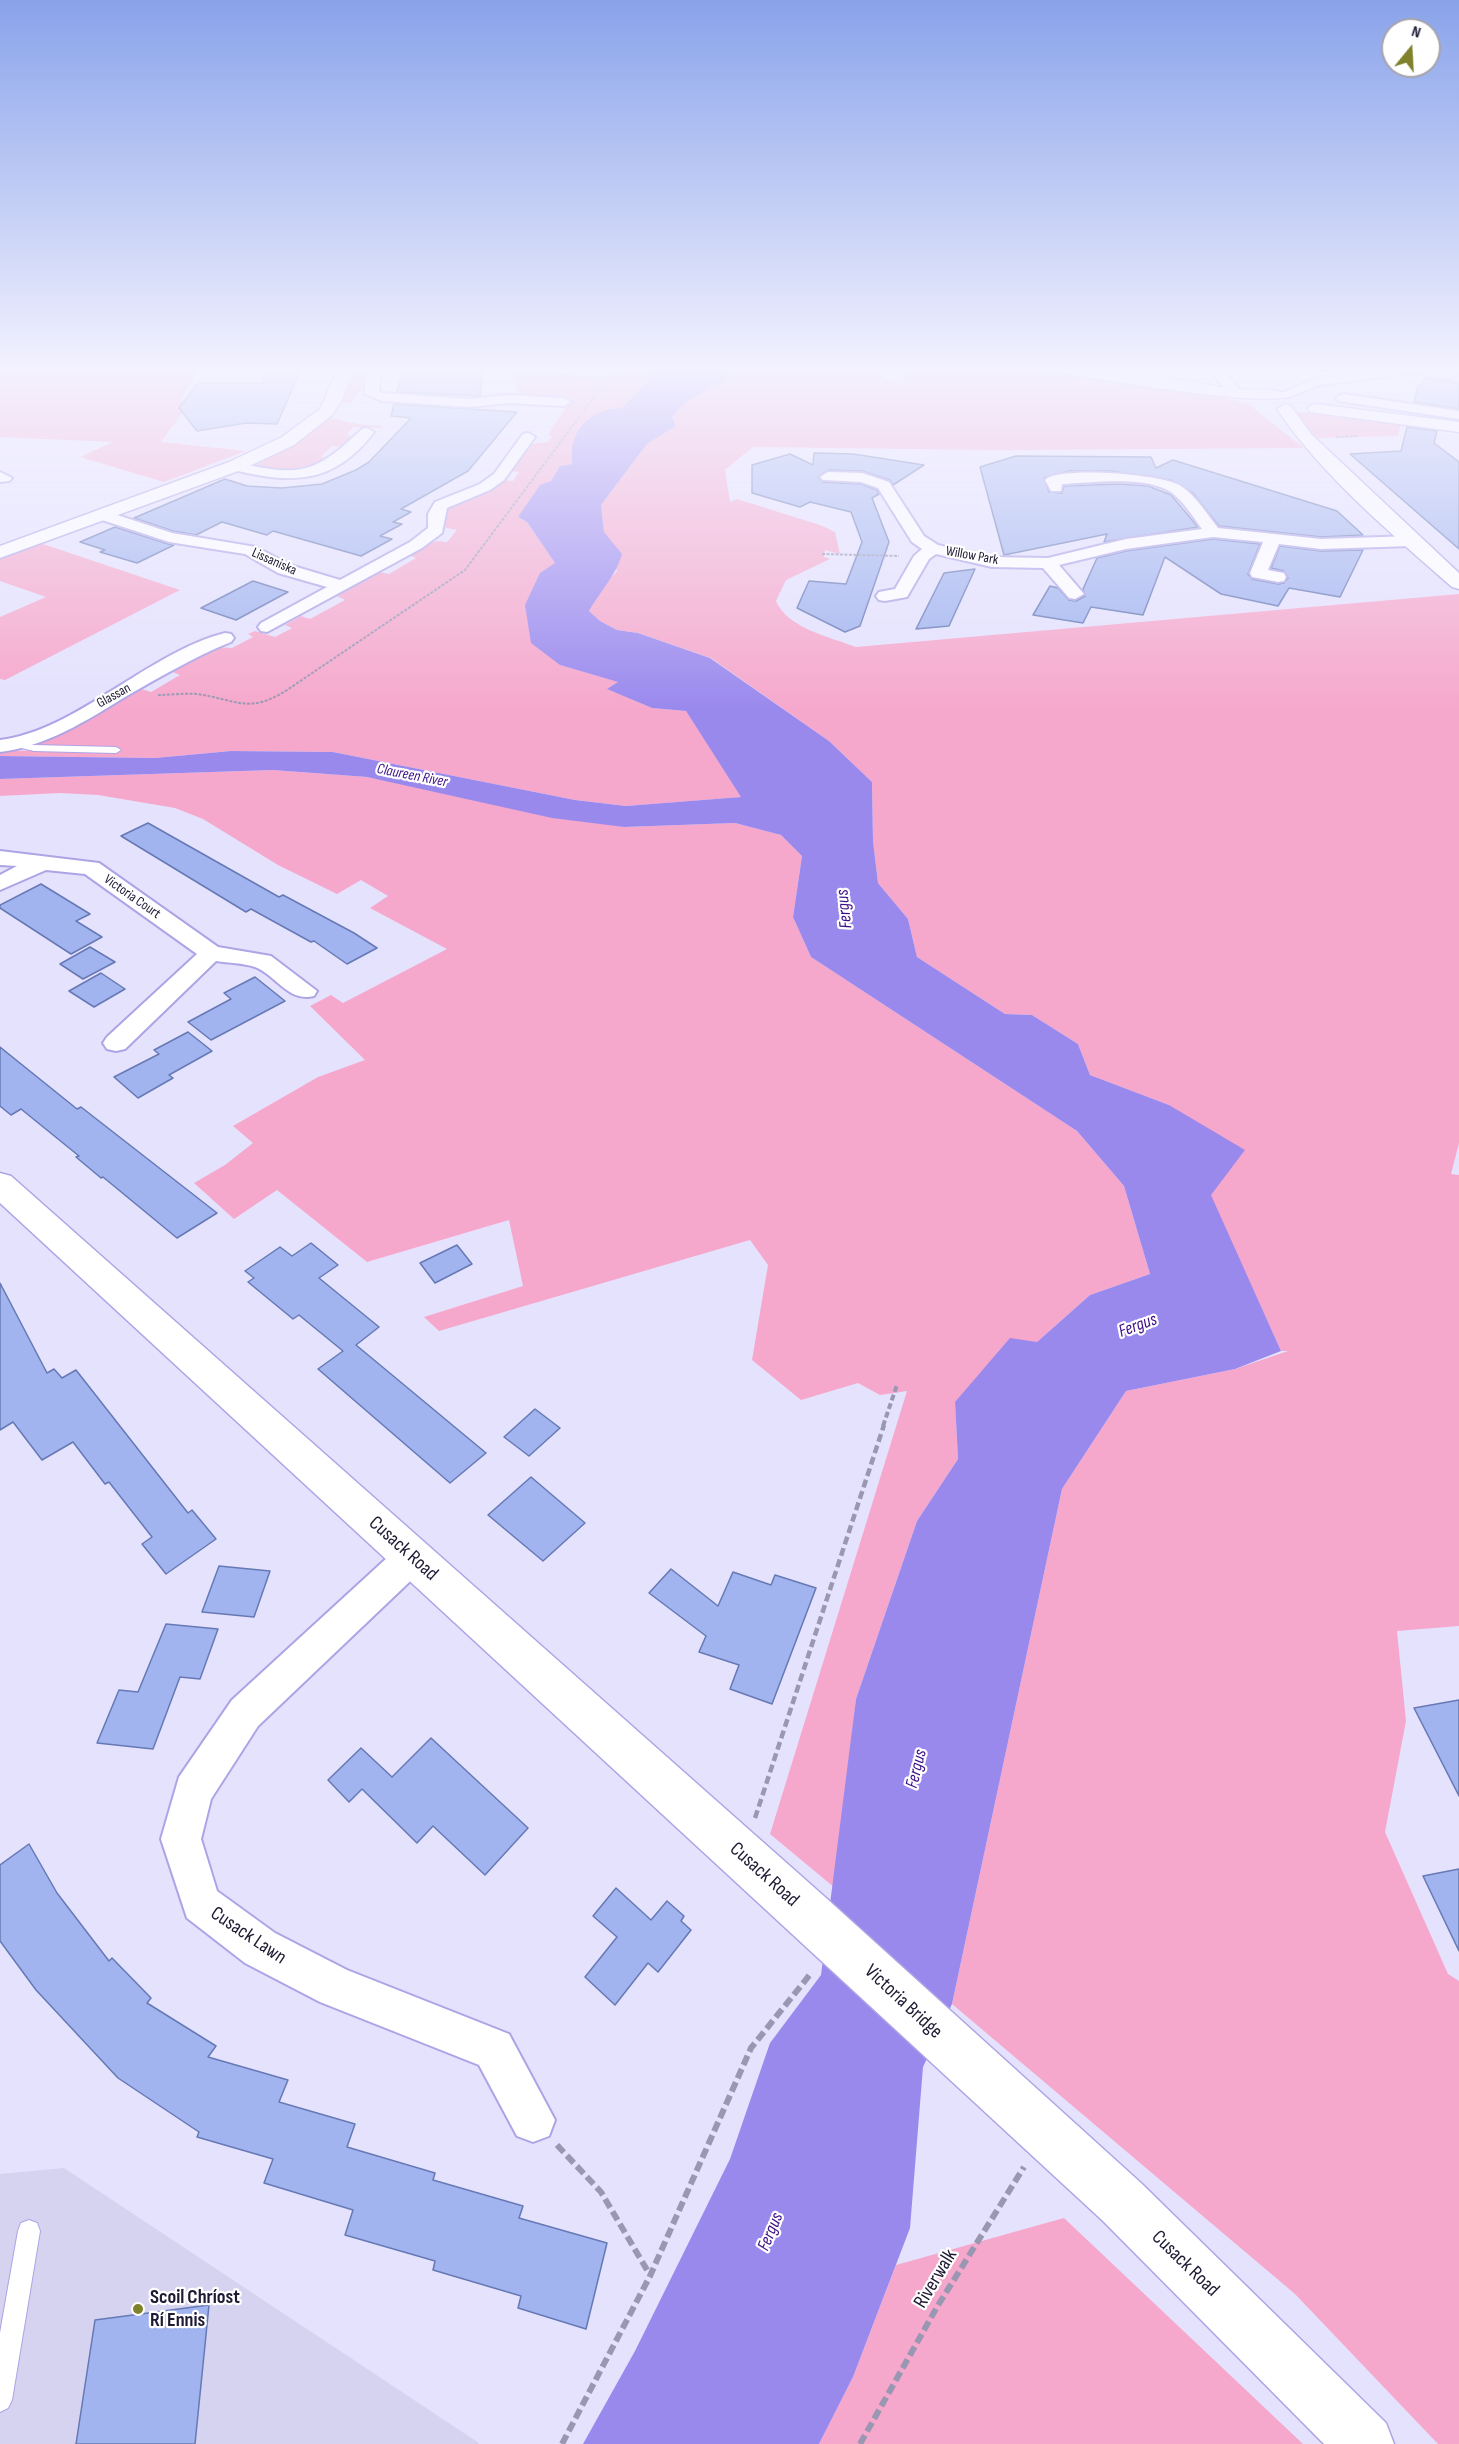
<!DOCTYPE html>
<meta charset="utf-8">
<style>
body{margin:0}
#map{position:relative;width:1459px;height:2444px;overflow:hidden;background:#e5e2fe;font-family:"Sofia Sans Condensed",sans-serif}
canvas{display:block}
.north{position:absolute;left:1381px;top:18px;width:60px;height:60px;box-sizing:border-box;background:#fff;border:2px solid #a5a3ad;border-radius:50%;rotate:18deg;font-size:16px;font-weight:700;line-height:24px;text-align:center;color:#1e1a33}
.north::after{content:'';display:block;margin:auto;width:21px;height:27px;background:#80812b;clip-path:polygon(50% 0,100% 100%,50% 72%,0 100%)}
</style>
<div id="map">
<canvas width="1459" height="2444"></canvas>
<div class="north">N</div>
</div>
<script>
const ctx = document.querySelector('canvas').getContext('2d');
ctx.lineJoin = 'round';
function fillPath(path, color) {
  ctx.fillStyle = color;
  ctx.fill(path, 'evenodd');
}
function stroke(path, color, width, dash) {
  ctx.strokeStyle = color;
  ctx.lineWidth = width;
  ctx.lineCap = dash ? 'butt' : 'round';
  ctx.setLineDash(dash || []);
  ctx.stroke(path);
}
function label(font, color, halo, rows, align = 'center') {
  ctx.font = font + ' "Sofia Sans Condensed",sans-serif';
  ctx.lineWidth = 4.5;
  ctx.setLineDash([]);
  ctx.textBaseline = 'middle';
  ctx.strokeStyle = halo;
  ctx.fillStyle = color;
  for (const [text, x, y, turn = 0] of rows) {
    ctx.save();
    ctx.translate(x, y);
    ctx.rotate((+turn || 0) * Math.PI / 180);
    ctx.textAlign = isNaN(turn) ? turn : align;
    if (halo) ctx.strokeText(text, 0, 0);
    ctx.fillText(text, 0, 0);
    ctx.restore();
  }
}
const built = new Path2D(`
 M64 2168 479 2443 478 2444H0V2174Z`);
const green = new Path2D(`
 M0 367H200L181 400 186 408 161 442 246 451 164 482 80 457 113 442 0 437Z
 M356 367H371L368 381 351 403H342Z
 M616 367H647L645 368 648 381 622 408H613L574 440 572 464 560 466 551 481 518 517 527 522 555 563 560 665 619 682 608 689 652 708 686 711 742 797 626 806 575 800 333 752 231 751 155 758 0 756V750L32 751 40 743 139 688 151 692 180 675 170 671 215 647 232 648 253 637 248 634 255 631 275 637 292 628 285 625 301 616 310 619 345 600 337 596 379 572 389 574 416 558 411 556 412 553 436 541 447 542 457 530 446 528 442 511 445 507 504 480 513 481 519 472 510 471 530 444 548 442 552 436 548 435 572 398 517 395 515 372 547 371 545 374 574 376 576 373 587 374 586 377 607 378Z
 M726 367H862L898 383 916 367H1026L1184 389 1247 403 1304 448 998 450 753 447 725 470 730 502 737 499 820 525 835 532 840 554 825 550 824 557 830 559 786 580 776 601C787 628 830 637 856 647L1459 594V1143L1451 1174 1459 1175V1626L1397 1631 1406 1721 1385 1832 1448 1974 1459 1981V2444H1438L1295 2294 952 2004 1062 1489 1126 1391 1235 1369 1288 1351H1281L1169 1105 1090 1075 1078 1044 1032 1015 1005 1014 917 957 908 919 878 883 873 841 872 782 829 741 711 658 638 633 617 630 600 621 589 611 601 589 617 571 604 532 601 505 647 444 676 426 672 417 684 403 730 378Z
 M1290 411 1401 423 1398 436 1318 438Z
 M330 418 358 424 383 426 381 428 353 427 347 434 354 438 345 447 332 446 321 457 333 459 297 473 262 469 258 464 301 440Z
 M40 543 180 590 5 680 0 679V617L46 597 0 581V557Z
 M273 770 367 777 624 827 735 823 781 835 802 856 793 917 811 957 1077 1131 1124 1186 1150 1274 1090 1295 1037 1342 955 1402 958 1459 917 1521 856 1699 835 1888 770 1834 907 1391 880 1395 858 1383 801 1400 752 1360 768 1265 750 1240 439 1331 424 1317 523 1286 509 1220 367 1262 277 1190 234 1219 194 1183 225 1165 253 1143 233 1126 318 1077 365 1060 310 1006 331 995 343 1003 447 949 370 908 388 896 361 880 337 894 278 865 203 819 175 808 98 795 60 793 0 796V779Z
 M1064 2218 1303 2444H819L853 2377 896 2265Z`);
const water = new Path2D(`
 M726 367 730 378 684 403 672 417 676 426 647 444 601 505 604 532 622 554C616 576 600 591 589 611L600 621 617 630 638 633 710 658 829 741 872 782 873 841 878 883 908 919 917 957 1005 1014 1032 1015 1078 1044 1090 1075 1169 1105 1245 1150 1211 1195 1281 1351 1235 1369 1126 1391 1062 1489 952 2004 923 2067 910 2228 853 2377 819 2444H583L635 2351 730 2159 770 2043 821 1975 856 1699 917 1521 958 1459 955 1402 1010 1338 1037 1342 1090 1295 1150 1274 1124 1186 1077 1131 811 957 793 917 802 856 781 835 735 823 624 827 552 818 367 777 273 770 0 779V756L155 758 231 751 333 752 575 800 626 806 741 797 686 711 652 708 607 689 618 682 560 665 531 643 525 605 540 573 555 563 527 522 518 517 540 485 551 481 560 466 572 464C572 457 571 447 574 440 580 420 603 407 622 408L648 381 645 368Z`);
const building = new Path2D(`
 M265 367H302L277 424 246 423 197 431 179 408 198 383H263Z
 M403 367H483L480 396 397 392Z
 M1424 378 1459 383V409L1414 402 1418 386H1421Z
 M394 404 517 412 468 471 401 509 411 512 393 522 402 524 380 536 392 539 361 556 273 531 267 535 222 522 196 535 173 531 134 518 225 479 247 486 282 488 322 484 356 470 369 462 411 418 391 416Z
 M1407 427 1437 431 1434 443 1459 462V549L1350 454 1401 451Z
 M814 453 853 454 924 465 893 485 890 480 862 471 828 470 818 477 823 482 861 484 877 490 879 494 872 498 889 542 860 626 845 632 797 608 809 581 846 584 862 542 851 512 810 502 800 507 752 493V465L790 454 813 465Z
 M1016 456 1151 457 1156 468 1173 460 1337 511 1363 535 1321 537 1219 526 1193 493 1171 480 1111 471H1069L1044 478 1049 492 1062 493 1064 486 1119 484 1148 486 1171 495 1198 527 1104 542 1107 534 1004 555 980 467Z
 M115 527 168 544 174 545 137 563 100 552 105 550 80 542Z
 M1213 539 1260 544 1248 574 1252 579 1278 584 1284 583 1288 578 1284 571 1271 568 1280 546 1321 551 1363 550 1340 597 1289 588 1278 606 1221 594 1165 557 1143 615 1091 607 1083 623 1033 615 1050 586 1058 588 1069 600 1076 601 1085 596 1083 589 1097 558 1126 551Z
 M975 569 949 626 916 629 944 573Z
 M253 581 288 592 236 620 201 608Z
 M148 823 279 897 283 895 354 933 377 948 347 964 314 941 311 942 251 909 246 912 121 836Z
 M41 884 90 914 76 921 102 937 71 954 0 908V905Z
 M90 947 115 962 83 979 60 964Z
 M101 973 125 989 94 1007 69 991Z
 M255 977 285 1001 211 1040 188 1022 231 999 224 993Z
 M188 1032 212 1051 169 1075 173 1078 138 1098 114 1077 159 1054 154 1050Z
 M0 1047 77 1109 81 1107 217 1213 177 1238 103 1177 101 1178 76 1157 79 1156 21 1109 11 1115 0 1106Z
 M311 1243 338 1265 319 1278 379 1327 356 1345 486 1453 450 1483 318 1369 343 1351 299 1315 293 1319 248 1282 254 1278 245 1271 280 1247 292 1256Z
 M457 1245 472 1264 435 1283 420 1263Z
 M0 1283 47 1373 54 1369 62 1378 76 1370 188 1513 192 1510 216 1539 166 1574 142 1544 152 1537 109 1482 105 1484 73 1442 42 1460 13 1422 0 1430Z
 M535 1409 560 1428 529 1456 504 1437Z
 M531 1477 585 1523 543 1561 488 1515Z
 M219 1566 270 1571 254 1617 202 1612Z
 M671 1569 718 1606 733 1572 771 1585 775 1575 816 1588 772 1704 730 1689 739 1665 699 1652 706 1636 649 1593Z
 M166 1624 218 1629 200 1679 180 1677 153 1749 97 1743 119 1690 138 1692Z
 M1459 1700V1796L1414 1708Z
 M431 1738 528 1828 485 1875 433 1826 417 1843 362 1789 349 1802 328 1780 361 1748 392 1777Z
 M29 1844 57 1893 109 1961 112 1958 151 1998 147 2003 216 2046 208 2057 288 2080 279 2102 355 2124 347 2147 435 2173 433 2180 523 2206 519 2218 607 2243 586 2329 518 2308 521 2296 433 2270 435 2261 345 2235 353 2210 264 2183 273 2159 197 2137 199 2132 118 2078 36 1990 0 1941V1865Z
 M1459 1869V1951L1423 1876Z
 M616 1888 651 1920 667 1901 684 1916 681 1921 691 1930 658 1972 648 1963 615 2005 585 1977 617 1937 593 1916Z
 M209 2305 195 2444H76L95 2320Z`);
const pathFar3 = new Path2D(`
 M584 410 600 390
 M1336 437 1358 436
 M822 554 899 556
 M158 695C170 695 184 693 196 694 236 699 248 715 287 690L465 570 580 416`);
const pathFar2 = new Path2D(`
 M883 1426 897 1385`);
const pathFar1 = new Path2D(`
 M755 1818 884 1425`);
const path = new Path2D(`
 M557 2145 601 2192 650 2275
 M562 2444 650 2276 751 2048 812 1972
 M860 2444 937 2307 1024 2167`);
const service = new Path2D(`
 M20 742 34 745 116 747 121 750 116 753 34 751 17 747 15 745Z
 M29 2220 37 2223 40 2231 12 2400 8 2408 0 2412V2333L18 2231 21 2223Z`);
const minor = new Path2D(`
 M373 367H386L380 375 379 392 383 393 470 399 508 395 564 398 571 402 564 406 508 403 470 407 382 401 365 394 366 375Z
 M502 367C519 366 604 364 613 372L606 376 509 371Z
 M1208 367H1221L1239 389 1235 396H1225V389Z
 M1402 367H1424L1456 372 1458 375 1451 379 1415 373 1320 385 1286 398 1279 394 1317 378Z
 M1343 394 1459 411V419L1338 401 1336 398Z
 M367 428 374 432C333 486 290 484 230 469L228 466 235 462C299 477 314 475 362 429Z
 M528 433 535 437 504 480 490 490 447 508 442 533 422 548 267 632 261 631 258 627 261 623 327 587 278 573 245 554 169 542 96 518 94 515 102 510 172 533 256 547 290 565 340 580 410 542 428 528V514L435 502 480 484 494 474 523 434Z
 M0 472 12 478 9 481 0 482Z
 M828 472 862 473 889 482 924 536 938 545 992 557 1048 558 1126 539 1202 529C1193 517 1184 502 1172 493 1147 475 1092 483 1062 484L1061 491H1051L1045 480C1058 466 1163 474 1181 486 1196 496 1207 514 1218 528L1321 539 1411 536 1419 541 1411 546 1321 549 1279 544 1268 570 1284 573 1286 577 1284 581 1278 582 1252 577 1250 573 1263 542 1213 537 1126 549 1059 565 1084 594 1075 599 1069 598 1043 568 992 567 936 554 929 559 907 597 885 601 879 600 876 596 879 592 895 589 914 556 922 549 912 542 878 488 861 482 823 480 820 477Z
 M225 633 231 634 234 638 231 642C194 657 160 677 125 697 86 721 47 746 0 752V740C76 731 149 652 225 633Z
 M0 851 99 863 218 947 271 956 317 991 314 996C289 1003 276 975 255 967 243 963 228 963 216 961L125 1049 116 1051 107 1049 103 1043 107 1037 197 954 85 874 46 870 0 890V875L17 866 0 865Z
 M412 1542 424 1546 429 1557 424 1568 258 1726 211 1799 201 1839 217 1891 275 1933 347 1970 509 2034 555 2120 549 2136 533 2142 517 2136 479 2065 320 2002 245 1963 187 1918 161 1839 179 1777 232 1700 400 1546Z`);
const tertiary = new Path2D(`
 M339 367H354L341 402 332 415 294 445 241 470 0 558V546L229 462 282 437 320 409Z
 M1046 367C1101 362 1178 381 1234 389 1246 391 1280 387 1287 395 1274 410 1084 376 1054 372Z
 M1285 404 1291 406 1311 434 1459 573V589L1452 587C1392 534 1322 476 1277 409Z
 M1316 404 1459 422V432L1310 412 1308 409 1310 406Z`);
const secondary = new Path2D(`
 M0 1173 11 1176 825 1897 1141 2183 1386 2423 1394 2444H1324L1103 2221 0 1203Z`);
const markers = [
 [138,2309,6,"#80812b"]
];
const farStreetnames = [
 ["Willow Park",972,556,10],
 ["Lissaniska",274,562,24],
 ["Glassan",114,696,-29],
 ["Victoria Court",132,897,35]
];
const farWaternames = [
 ["Claureen River",412,776,11]
];
const waterNames = [
 ["Fergus",845,909,-96],
 ["Fergus",1138,1326,-20],
 ["Fergus",917,1769,-76],
 ["Fergus",771,2232,-67]
];
const nearStreetnames = [
 ["Cusack Road",403,1549,42],
 ["Cusack Road",764,1875,42],
 ["Cusack Lawn",248,1936,34],
 ["Victoria Bridge",903,2002,43],
 ["Cusack Road",1185,2264,44],
 ["Riverwalk",936,2279,-59]
];
const nearPoinames = [
 ["Scoil Chríost",150,2298],
 ["Rí Ennis",150,2321]
];
fillPath(built, '#d6d3f1');
fillPath(green, '#f6a8cc');
fillPath(water, '#9a89ed');
fillPath(building, '#a1b4ef');
stroke(building, '#6679b4', 1.5);
stroke(service, '#ada4e6', 2);
stroke(minor, '#ada4e6', 4);
stroke(tertiary, '#ada4e6', 3);
stroke(secondary, '#ada4e6', 3);
stroke(pathFar3, '#9a97b2', 2, [3, 1.5]);
stroke(pathFar2, '#9a97b2', 4, [6, 3]);
stroke(pathFar1, '#9a97b2', 4.5, [8, 4]);
stroke(path, '#9a97b2', 6, [10, 4.5]);
fillPath(service, '#fff');
fillPath(minor, '#fff');
fillPath(tertiary, '#fff');
fillPath(secondary, '#fff');
const sky = ctx.createLinearGradient(0, 0, 0, 709);
sky.addColorStop(0, '#89a3ea');
sky.addColorStop(0.52, '#f3f2ff');
sky.addColorStop(1, '#f3f2ff00');
ctx.fillStyle = sky;
ctx.fillRect(0, 0, 1459, 709);
for (const [x, y, r, color] of markers) {
  const dot = new Path2D();
  dot.arc(x, y, r, 0, 2 * Math.PI);
  ctx.fillStyle = color;
  ctx.fill(dot);
  stroke(dot, '#fff', 2);
}
label('14px', '#1e1a33', '#fff', farStreetnames);
label('italic 15px', '#3d1088', '#fff', farWaternames);
label('italic 18px', '#3d1088', '#fff', waterNames);
label('20px', '#1e1a33', '#fff', nearStreetnames);
label('bold 20px', '#1e1a33', '#fff', nearPoinames, 'left');
</script>
